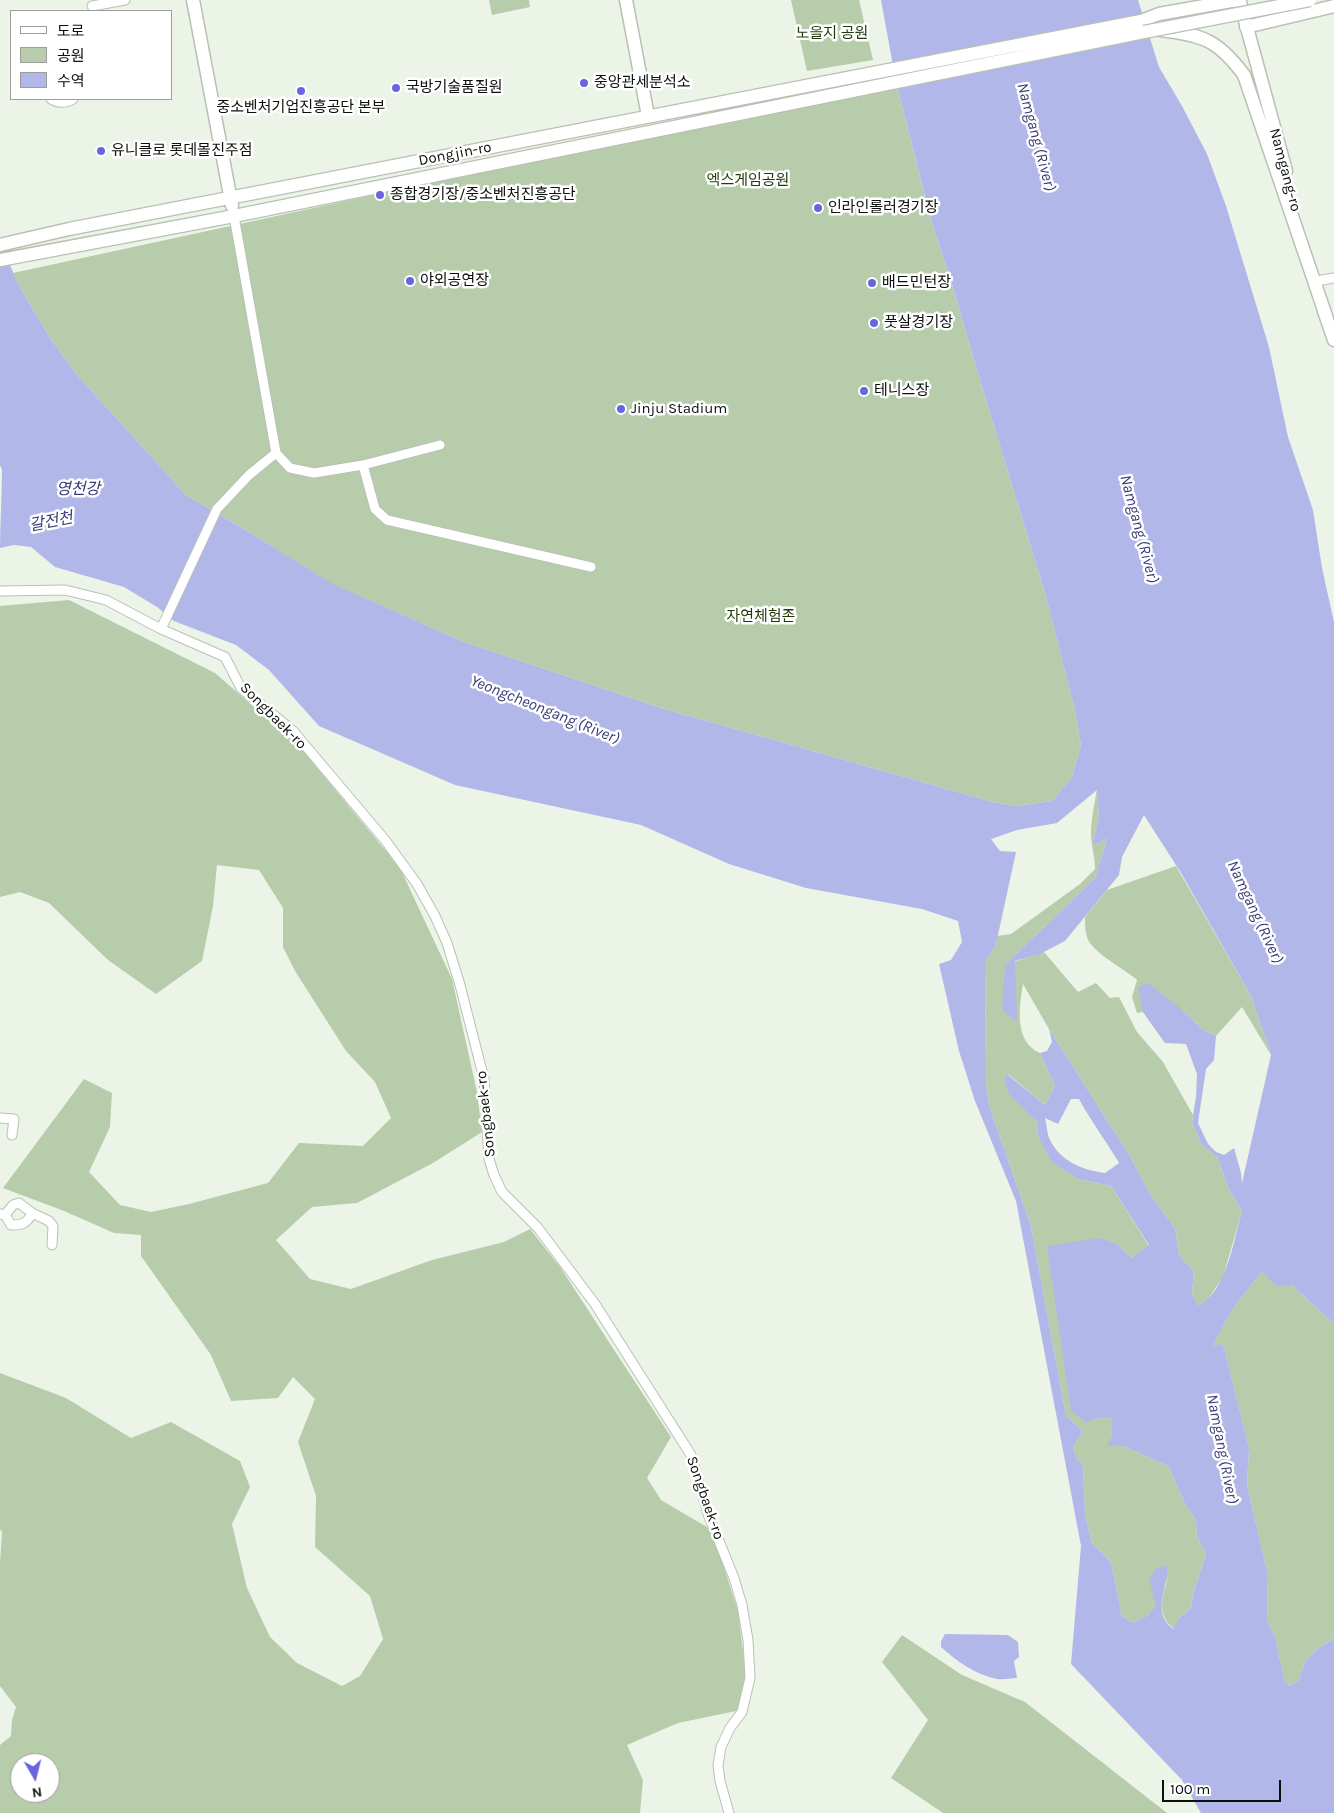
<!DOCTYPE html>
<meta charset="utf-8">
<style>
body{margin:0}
#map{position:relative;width:1334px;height:1813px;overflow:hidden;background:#ecf4e8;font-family:Karla,"Noto Sans KR",sans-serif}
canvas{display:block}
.legend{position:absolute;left:10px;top:10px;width:162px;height:90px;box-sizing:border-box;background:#fff;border:1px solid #9e9f9d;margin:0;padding:6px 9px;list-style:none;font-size:15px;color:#0c0f0b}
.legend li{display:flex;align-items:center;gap:10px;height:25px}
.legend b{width:25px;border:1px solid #9e9f9d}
.north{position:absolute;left:10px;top:1753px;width:50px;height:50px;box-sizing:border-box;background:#fff;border:1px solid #9e9f9d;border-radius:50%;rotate:172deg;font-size:14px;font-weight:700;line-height:20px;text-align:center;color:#0c0f0b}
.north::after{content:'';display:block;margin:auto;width:18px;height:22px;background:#6965df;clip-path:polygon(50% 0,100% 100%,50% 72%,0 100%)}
.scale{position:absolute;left:1162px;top:1780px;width:119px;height:22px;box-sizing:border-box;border:2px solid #0c0f0b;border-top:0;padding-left:6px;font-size:15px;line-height:18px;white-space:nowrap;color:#0c0f0b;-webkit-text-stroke:4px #fff;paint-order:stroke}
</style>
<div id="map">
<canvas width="1334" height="1813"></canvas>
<ul class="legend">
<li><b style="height:6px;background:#fff"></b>도로</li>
<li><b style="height:14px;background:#b7ccab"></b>공원</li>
<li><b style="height:14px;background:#b2b7ea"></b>수역</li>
</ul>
<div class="north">N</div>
<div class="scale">100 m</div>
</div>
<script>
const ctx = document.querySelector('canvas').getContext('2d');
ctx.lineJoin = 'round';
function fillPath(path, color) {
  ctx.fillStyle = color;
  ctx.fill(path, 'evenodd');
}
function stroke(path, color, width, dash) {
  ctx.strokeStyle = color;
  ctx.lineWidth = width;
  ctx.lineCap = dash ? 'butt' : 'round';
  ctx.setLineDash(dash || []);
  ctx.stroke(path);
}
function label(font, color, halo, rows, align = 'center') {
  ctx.font = font + ' Karla,"Noto Sans KR",sans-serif';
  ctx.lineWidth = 5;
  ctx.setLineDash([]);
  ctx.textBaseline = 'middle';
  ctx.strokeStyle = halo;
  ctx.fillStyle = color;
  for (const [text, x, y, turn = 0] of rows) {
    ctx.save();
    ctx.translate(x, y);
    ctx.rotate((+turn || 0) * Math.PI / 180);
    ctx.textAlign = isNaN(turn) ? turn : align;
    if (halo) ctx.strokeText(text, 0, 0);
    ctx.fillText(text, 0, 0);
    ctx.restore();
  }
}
const green = new Path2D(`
 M489 0H529L530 7 492 15Z
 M791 0H859L873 60 807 71Z
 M896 82 931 220 955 294 976 367 1045 593 1075 710 1081 746 1072 777 1052 801 1016 806 993 802 661 708 464 642 330 583 254 535 186 495 78 376 50 338 19 286 13 273Z
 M69 600 215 673 299 746 400 868 452 979 477 1092 482 1132 433 1163 357 1203 312 1207 276 1240 310 1279 351 1289 432 1260 504 1242 530 1229 560 1267 671 1437 647 1478 661 1500 712 1530 738 1611 747 1684 741 1710 678 1723 627 1745 643 1780 640 1813H0V1745L11 1736 12 1720 16 1707 0 1686V1564L2 1531 0 1530V1373L66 1398 131 1438 171 1422 240 1461 250 1487 232 1524 247 1588 270 1637 297 1663 342 1686 360 1676 383 1639 370 1596 315 1547 316 1496 298 1442 315 1399 293 1377 278 1398 231 1401 211 1355 141 1256V1235L114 1233 64 1211 3 1188 84 1079 112 1093 110 1127 89 1172 120 1205 151 1212 189 1204 268 1183 299 1143 363 1146 391 1118 375 1082 346 1051 295 971 283 947V908L259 870 217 865 213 906 202 961 156 994 108 960 49 903 20 892 0 897V606ZM20 1763H50V1793H20Z
 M1097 789 1099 817 1092 845 1107 839 1095 878 1005 965 1044 952 1078 992 1096 983 1110 998 1119 997 1137 1032 1163 1062 1193 1115 1192 1122 1201 1144 1218 1158 1228 1188 1242 1211 1223 1277 1206 1302 1196 1305 1192 1293 1194 1272 1179 1255 1175 1228 1150 1194 1130 1156 1049 1029 1023 984C1019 1007 1014 1042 1040 1053L1055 1086 1045 1105 1008 1074 1025 1109 1037 1122 1038 1136 1078 1179 1111 1186 1149 1246 1132 1258 1118 1245 1091 1419 1112 1418V1435L1108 1446H1123L1168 1466 1185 1504 1196 1520 1197 1536 1206 1554 1193 1593 1191 1608 1179 1618 1175 1629C1155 1616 1163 1596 1168 1577L1156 1605 1148 1615 1133 1623 1122 1616 1111 1562 1092 1543 1085 1514 1083 1466 1077 1459 1073 1447 1083 1431 1066 1416 1031 1226 989 1105 986 1082 985 963 996 944 997 936 1011 934 1080 884 1095 869C1095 860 1093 853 1092 845 1089 827 1094 807 1097 789Z
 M1176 866 1251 996 1271 1055 1242 1007 1216 1036 1203 1030 1182 1010 1165 1043 1143 1012 1137 1013 1132 997 1137 980C1125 969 1091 952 1087 937 1085 931 1085 923 1085 917L1107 890Z
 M1262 1271 1292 1285 1334 1324V1639C1315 1649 1304 1658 1299 1680L1290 1686 1285 1682 1275 1637 1267 1620 1268 1575 1247 1485 1249 1448 1223 1344 1211 1347 1232 1310Z
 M902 1635 962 1675 1025 1702 1167 1813H943L891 1778 928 1720 882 1662Z`);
const water = new Path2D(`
 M881 0H1138L1159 67 1182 106 1207 154 1226 206 1269 347 1288 437 1313 510 1322 568 1334 622V1324L1292 1285 1276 1286 1262 1271 1232 1310 1212 1346 1223 1344 1249 1448 1247 1485 1268 1575 1267 1620 1275 1637 1285 1682 1290 1686 1299 1680C1304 1658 1315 1649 1334 1639V1813H1201L1182 1780 1071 1664 1081 1546 1016 1201 975 1101 959 1051 939 964 951 960 962 942 958 921 922 909 806 888 729 864 641 825 455 785 319 726 269 670 236 645 174 621 157 607 124 587 55 567 31 547 14 545 0 548C0 522 2 497 2 470L0 465V242L19 286 50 338 78 376 186 495 254 535 331 583 464 642 661 708 993 802 1016 806 1052 801 1072 777 1081 746 1075 710 1045 593 976 367 955 294 931 220 896 82ZM1097 790 1099 817 1092 845 1107 839 1095 878 1005 965 1002 1010 1017 1022 1015 961 1040 954 1065 941 1119 875 1122 857 1144 815 1181 873 1251 996 1271 1055 1242 1183 1241 1173 1234 1148 1224 1155 1216 1152 1208 1144 1198 1123 1206 1069 1214 1060 1216 1036 1203 1030 1182 1010 1148 983 1138 988 1143 1012 1165 1043 1186 1044 1197 1074 1196 1097 1192 1122 1201 1144 1218 1158 1228 1188 1242 1211C1234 1238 1226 1296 1197 1305L1192 1293 1194 1272 1179 1255 1175 1228 1150 1194 1130 1156 1049 1029 1052 1042 1047 1051 1040 1053 1055 1086 1045 1105 1007 1074 1004 1079 1009 1094 1037 1122 1038 1136 1051 1161 1078 1179 1111 1186 1149 1245 1132 1258 1118 1245 1100 1238 1047 1246 1071 1411 1087 1423 1091 1419 1112 1418V1435L1107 1446H1123L1168 1466 1185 1504 1196 1520 1197 1536 1206 1554 1193 1593 1191 1608 1179 1618 1174 1629C1150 1613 1169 1589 1167 1566L1156 1568 1149 1580 1156 1605 1148 1615 1133 1623 1122 1616 1111 1562 1092 1543 1085 1514 1083 1466 1077 1459 1073 1447 1083 1431 1066 1416 1031 1226 989 1105 986 1082 985 963 996 944 1016 852 1000 851 991 839 1017 830 1057 823ZM1071 1099H1079C1091 1121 1106 1141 1119 1163L1105 1173C1083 1170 1061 1162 1050 1140 1047 1134 1047 1125 1045 1118L1058 1124Z
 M945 1634 1008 1635 1018 1642 1019 1657 1014 1661 1017 1678C1010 1678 1003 1680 997 1679 976 1675 956 1661 941 1647V1641Z`);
const street = new Path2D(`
 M92 6 125 0
 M51 99C59 104 66 103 73 99
 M234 216 276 453 290 468 314 473 363 465 440 445
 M1316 281 1334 278
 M363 465 375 509 387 520 591 567
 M0 591 65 590 106 600 161 629 225 657 241 688 293 731 385 840 417 884 435 916 447 943 460 985 484 1079 489 1159 494 1175 502 1192 538 1228 595 1304 691 1455 708 1514 734 1578 742 1605 748 1640 750 1678 742 1712 730 1728 721 1747 718 1765 720 1781 729 1813
 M161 629 217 509 249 475 276 453
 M0 1118 14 1119 12 1135
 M0 1214 5 1215 13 1205 19 1203 32 1213 49 1221 53 1226 52 1245
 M5 1215 11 1225C22 1225 27 1224 32 1213`);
const secondary = new Path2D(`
 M193 0 232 206
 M626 0 648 116
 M1240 2 1286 171
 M1246 27 1334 6
 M1160 30C1203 35 1218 40 1244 75L1327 319
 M0 245 69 229 1141 21 1159 14 1237 0
 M0 260 234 216 1144 32
 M1324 311 1334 340`);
const secondaryBridge = new Path2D(`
 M1144 32 1310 0`);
const markers = [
 [584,83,5,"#6965df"],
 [396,88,5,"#6965df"],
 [301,91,5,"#6965df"],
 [101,151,5,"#6965df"],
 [380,195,5,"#6965df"],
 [818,208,5,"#6965df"],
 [410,281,5,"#6965df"],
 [872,283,5,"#6965df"],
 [874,323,5,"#6965df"],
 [864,391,5,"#6965df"],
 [621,409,5,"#6965df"]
];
const parkNames = [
 ["노을지 공원",832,34],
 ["엑스게임공원",748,181],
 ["자연체험존",761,617]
];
const poiNames = [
 ["중앙관세분석소",594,83],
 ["국방기술품질원",406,88],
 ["중소벤처기업진흥공단 본부",301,108,"center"],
 ["유니클로 롯데몰진주점",111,151],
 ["종합경기장/중소벤처진흥공단",390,195],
 ["인라인롤러경기장",828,208],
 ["야외공연장",420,281],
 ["배드민턴장",882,283],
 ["풋살경기장",884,323],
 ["테니스장",874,391],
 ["Jinju Stadium",631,409]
];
const streetNames = [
 ["Dongjin-ro",455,154,-11],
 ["Namgang-ro",1285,170,75],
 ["Songbaek-ro",273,716,45],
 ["Songbaek-ro",486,1114,-96],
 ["Songbaek-ro",705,1498,71]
];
const waterNames = [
 ["Namgang (River)",1036,137,75],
 ["영천강",78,489],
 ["갈전천",51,522,-11],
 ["Namgang (River)",1139,529,75],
 ["Yeongcheongang (River)",545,710,22],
 ["Namgang (River)",1255,912,65],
 ["Namgang (River)",1222,1449,79]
];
fillPath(green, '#b7ccab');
fillPath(water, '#b2b7ea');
stroke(street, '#b9c1b5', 11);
stroke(secondary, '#b9c1b5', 15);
stroke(street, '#fff', 9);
stroke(secondary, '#fff', 12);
stroke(secondaryBridge, '#b9c1b5', 15, []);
stroke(secondaryBridge, '#fff', 12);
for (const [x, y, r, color] of markers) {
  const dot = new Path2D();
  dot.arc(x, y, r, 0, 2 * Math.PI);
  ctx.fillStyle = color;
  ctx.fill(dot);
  stroke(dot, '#fff', 2);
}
label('15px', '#1f3a08', '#fff', parkNames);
label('15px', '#0c0f0b', '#fff', poiNames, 'left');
label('15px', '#0c0f0b', '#fff', streetNames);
label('italic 16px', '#3a3a77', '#fff', waterNames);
</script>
